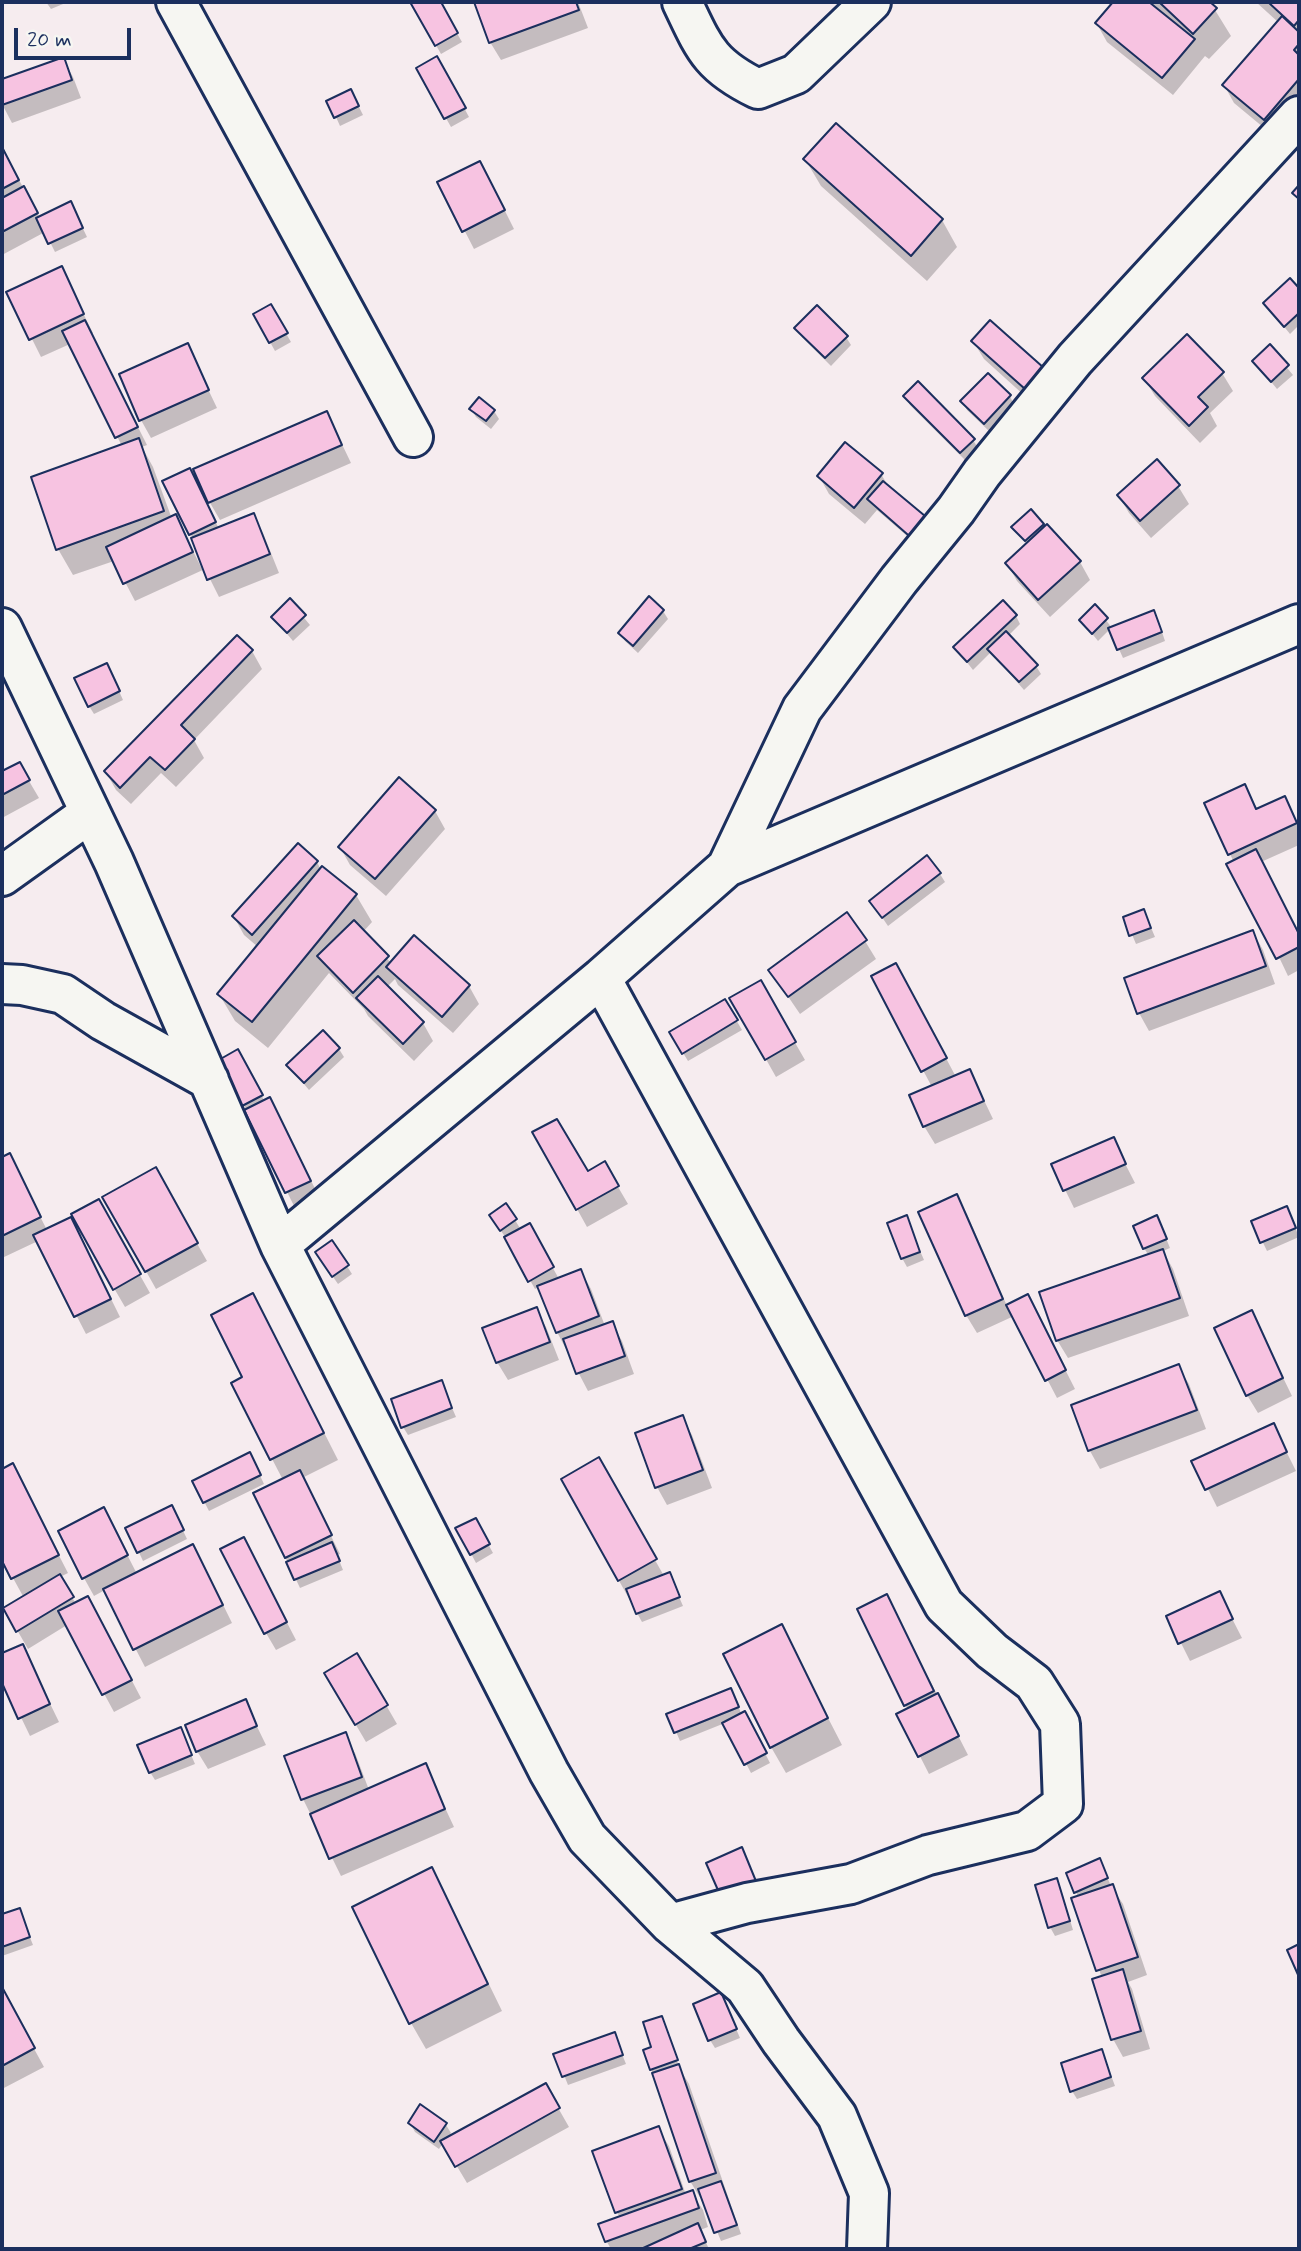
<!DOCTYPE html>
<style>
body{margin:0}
#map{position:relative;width:1301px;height:2251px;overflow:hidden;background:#f6ecef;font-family:Mynerve,sans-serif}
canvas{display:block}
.frame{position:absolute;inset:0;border:4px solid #1b2f5e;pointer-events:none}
.scale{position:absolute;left:14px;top:28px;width:117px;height:32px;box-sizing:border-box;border:4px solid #1b2f5e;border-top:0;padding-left:9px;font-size:21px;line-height:24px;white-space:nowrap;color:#1b2f5e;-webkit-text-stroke:5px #f6f6f2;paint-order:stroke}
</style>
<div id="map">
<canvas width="1301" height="2251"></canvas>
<div class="frame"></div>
<div class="scale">20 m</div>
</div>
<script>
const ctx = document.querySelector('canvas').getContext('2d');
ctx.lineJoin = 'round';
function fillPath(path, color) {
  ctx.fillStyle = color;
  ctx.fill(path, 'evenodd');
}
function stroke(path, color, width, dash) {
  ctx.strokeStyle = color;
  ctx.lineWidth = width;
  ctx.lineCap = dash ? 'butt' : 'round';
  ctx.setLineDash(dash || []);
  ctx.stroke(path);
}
const shadow = new Path2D(`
 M46 2H68L51 9Z
 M414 2H439L462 42 441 54 412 3Z
 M476 2H578L588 28 501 60 490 42Z
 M1115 2H1207L1215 10 1231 36 1209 59 1205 56 1173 95 1107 42 1097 24Z
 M1256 2H1299V108L1275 137 1234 103 1224 85 1278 22Z
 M437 58 469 117 451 127 418 69Z
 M63 59 73 77 81 98 12 123 2 104V81Z
 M355 99 363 115 340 126 336 117Z
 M836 125 942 220 957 247 927 281 821 186 805 159Z
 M2 149 40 218 75 212 87 237 55 252 45 232 2 255V200L5 198 2 192Z
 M490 181 514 229 474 249 440 183Z
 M61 269 93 333 91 334 147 445 142 447 153 467 172 519 176 517 202 569 204 568 194 541 165 482 199 488 219 529 253 515 263 533 279 573 219 597 205 569 135 601 114 561 73 575 58 549 122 446 70 344 41 357 9 293Z
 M1290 280 1299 290V325L1290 334 1265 303Z
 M270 306 291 342 275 351 255 315Z
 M797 328 846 337 851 345 831 366 802 337Z
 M973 341 1043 369 1036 406 984 359Z
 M187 345 217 408 151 438 141 420Z
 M1269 346 1293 375 1277 389 1254 361Z
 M1222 373 1233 391 1210 413 1217 426 1200 443 1155 396 1144 378Z
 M905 396 973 440 978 448 966 461 910 405Z
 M1010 396 1014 405 989 431 967 410 963 402Z
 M471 409 494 411 499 419 491 429 476 417Z
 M327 413 351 463 220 520 209 501Z
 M881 474 890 489 921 548 877 510 865 524 829 494 819 476Z
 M1178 486 1189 504 1151 538 1129 513 1119 496Z
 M1043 525 1045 528 1047 526 1080 562 1090 580 1050 617 1017 581 1007 563 1027 545 1014 528Z
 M290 601 310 625 293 641 273 617Z
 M1095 606 1112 628 1158 620 1165 641 1123 658 1110 629 1098 641 1081 620Z
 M663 611 668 619 638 653 625 641 620 633Z
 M1016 616 1020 624 1008 636 1036 666 1041 674 1024 690 991 652 973 670 955 647Z
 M237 637 252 651 262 669 194 740 204 758 176 787 161 773 131 804 116 790 106 772Z
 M111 673 123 700 94 714 89 706Z
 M19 764 39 798 2 818V773Z
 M1245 786 1258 810 1284 799 1299 827V845L1261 862 1299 936V970L1288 976 1230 854Z
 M435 811 445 829 386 896 350 865 340 847Z
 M298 846 317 862 321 870 356 895 372 922 363 932 391 963 469 986 479 1004 453 1033 398 985 395 979 387 987 423 1023 433 1041 414 1061 368 1016 364 1009 329 973 268 1048 235 1021 219 994 258 947 244 935 234 917Z
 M940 874 945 882 888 926 871 901Z
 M1144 911 1155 937 1136 944 1125 918Z
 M1253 932 1263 950 1275 984 1149 1031 1139 1013Z
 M865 941 876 959 800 1014 770 970Z
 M873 977 906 983 956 1077 970 1071 993 1119 935 1144 924 1126 932 1087Z
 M760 982 805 1060 776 1077 732 999Z
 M725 1001 742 1030 688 1061 671 1033Z
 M339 1049 344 1057 309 1090 288 1065Z
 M237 1051 265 1102 280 1117 320 1199 296 1210 247 1111 219 1061Z
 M535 1133 587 1173 604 1163 628 1204 587 1227Z
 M1113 1140 1135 1183 1074 1208 1053 1165Z
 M9 1156 47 1230 74 1217 98 1201 150 1293 125 1307 83 1235 80 1236 120 1317 86 1334 38 1241 2 1258V1159Z
 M155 1170 207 1261 156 1289 105 1198Z
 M956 1196 967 1214 1007 1306 1037 1314 1075 1389 1057 1398 1014 1316 977 1333 966 1315 920 1213Z
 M1291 1217 1299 1237 1267 1251 1253 1222Z
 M906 1218 924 1260 907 1267 902 1258Z
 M515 1220 521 1230 529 1225 559 1279 581 1271 591 1289 605 1326 612 1324 622 1341 634 1374 588 1391 557 1332 539 1287 535 1289 506 1238 496 1224Z
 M1161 1226 1170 1248 1163 1251 1173 1269 1189 1316 1068 1358 1057 1340 1149 1256 1144 1248Z
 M332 1243 352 1274 338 1284 322 1261Z
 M536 1309 546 1327 559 1360 508 1380 497 1362Z
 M1251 1312 1292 1396 1258 1413 1247 1395Z
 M268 1322 338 1460 302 1478 340 1554 337 1555 343 1570 300 1588 255 1493 283 1480 233 1384 244 1378Z
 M1178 1366 1189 1384 1206 1429 1100 1469 1090 1451 1073 1406Z
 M441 1382 456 1417 408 1435 403 1427Z
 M682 1418 692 1435 712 1488 667 1505 657 1487 637 1435Z
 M1273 1425 1296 1471 1217 1507 1194 1461Z
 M598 1459 664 1576 669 1574 683 1606 642 1622 563 1480Z
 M254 1463 264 1484 209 1511 194 1482Z
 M13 1466 68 1573 60 1577 76 1604 98 1616 141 1698 114 1712 67 1625 28 1649 5 1609 24 1598 2 1558V1471Z
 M176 1516 187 1539 143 1561 128 1529Z
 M475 1520 493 1553 476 1563 458 1529Z
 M113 1527 137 1574 203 1564 232 1623 145 1667 105 1590 94 1596 84 1578Z
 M253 1557 296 1640 276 1650 266 1633Z
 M1219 1593 1242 1638 1190 1661 1168 1617Z
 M896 1614 968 1755 929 1774 899 1715 909 1710 905 1705Z
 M781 1627 842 1745 786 1773 771 1747Z
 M22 1646 59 1722 30 1736 2 1678V1655Z
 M357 1655 397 1724 366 1742 326 1674Z
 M731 1690 742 1715 749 1722 770 1763 751 1773 725 1723 680 1741 669 1715Z
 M245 1702 266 1745 208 1769 197 1751Z
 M180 1729 195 1764 155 1780 150 1772Z
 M345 1735 355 1753 369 1790 425 1765 454 1827 341 1876 303 1799Z
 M1100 1861 1111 1886 1123 1904 1147 1975 1128 1982 1132 1989 1150 2049 1123 2057 1113 2039 1102 1978 1074 1899 1078 1897 1076 1892Z
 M431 1870 446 1896 502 2011 426 2049 411 2023Z
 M1056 1880 1061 1889 1073 1930 1055 1936 1050 1927Z
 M19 1910 33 1945 2 1956V1916Z
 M2 1990 44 2067 2 2089Z
 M725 2003 740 2038 715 2048 710 2040Z
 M661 2018 680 2069 689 2084 741 2234 721 2241 703 2198 701 2199 690 2181 651 2069Z
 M614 2034 626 2064 568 2085 556 2055Z
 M1102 2051 1115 2086 1077 2099 1072 2091Z
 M545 2085 569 2127 467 2183 443 2143 439 2149 415 2132 410 2123 421 2107 446 2125 451 2133 446 2140Z
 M658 2129 669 2146 686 2195 692 2193 703 2210 708 2227 700 2230 709 2249H611L607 2242 600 2225 620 2218 617 2212Z`);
const building = new Path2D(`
 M410 2H441L458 33 435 46Z
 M474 2H576L579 10 489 43Z
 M1113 2H1149L1195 39 1162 78 1095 23Z
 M1159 2H1210L1217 8 1193 34Z
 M1268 2H1299V20L1294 26Z
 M1282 16 1299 32V44L1294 50 1299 55V79L1264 120 1222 85Z
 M437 56 466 108 444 119 416 68Z
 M64 57 72 80 2 105V79Z
 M351 89 359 106 334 118 326 101Z
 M836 123 943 219 911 256 803 159Z
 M2 147 19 180 2 189Z
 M480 161 505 210 462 232 437 182Z
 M1299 185V199L1292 193Z
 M24 186 38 213 2 232V198Z
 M71 201 83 228 48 244 36 218Z
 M62 266 84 314 29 340 6 292Z
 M1290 278 1299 288V313L1284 327 1263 303Z
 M271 304 288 333 269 343 253 314Z
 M817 305 848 336 825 358 794 328Z
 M85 320 138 427 115 438 62 331Z
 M990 320 1044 368 1025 389 971 341Z
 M1187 334 1224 372 1198 397 1208 407 1189 426 1142 378Z
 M188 343 209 390 139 421 119 374Z
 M1270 344 1289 365 1271 382 1252 361Z
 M988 373 1011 395 984 424 960 401Z
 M918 381 975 439 960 453 903 396Z
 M479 397 495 410 486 421 469 409Z
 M327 411 342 445 208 503 193 469Z
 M139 438 164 511 56 550 31 477Z
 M845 442 883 473 854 508 817 476Z
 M1157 459 1180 485 1140 521 1117 495Z
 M190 468 216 522 189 535 162 481Z
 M883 481 931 521 915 541 867 499Z
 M1031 509 1044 524 1025 541 1011 527Z
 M254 513 270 554 207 580 191 538Z
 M176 514 193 552 123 584 106 547Z
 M1047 524 1081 561 1038 600 1005 563Z
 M649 596 664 610 633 646 618 633Z
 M290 598 306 615 287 633 271 617Z
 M1003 600 1017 615 967 662 953 647Z
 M1095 604 1108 618 1092 634 1079 620Z
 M1154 610 1162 632 1117 650 1108 628Z
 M1006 631 1038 665 1019 682 987 649Z
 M237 635 253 650 181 725 195 739 165 770 150 757 120 788 104 771Z
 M107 663 120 691 88 707 74 678Z
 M20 762 30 780 2 795V771Z
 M399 777 436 810 375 879 338 847Z
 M1245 784 1256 809 1285 796 1297 823 1228 855 1204 803Z
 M298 843 318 861 252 935 232 916Z
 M1256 849 1299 934V947L1276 959 1226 864Z
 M927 855 941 873 882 918 869 901Z
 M322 866 357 894 252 1022 217 994Z
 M1144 909 1151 928 1129 936 1123 917Z
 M847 912 867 940 788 997 768 970Z
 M354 920 389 956 353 993 317 956Z
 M1253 930 1266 966 1137 1014 1124 978Z
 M414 935 470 985 442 1017 386 967Z
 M896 963 947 1058 921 1072 871 976Z
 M378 976 424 1022 403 1044 356 998Z
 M761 980 796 1042 765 1060 729 998Z
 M725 999 738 1020 682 1054 669 1032Z
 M323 1030 340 1048 304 1083 286 1065Z
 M238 1049 263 1095 242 1106 217 1061Z
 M970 1069 984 1101 923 1127 909 1095Z
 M270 1097 311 1181 285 1193 244 1110Z
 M557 1119 588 1171 605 1161 619 1186 576 1210 532 1132Z
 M1114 1137 1126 1164 1063 1191 1051 1164Z
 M10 1153 41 1217 2 1236V1157Z
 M156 1167 198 1243 145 1272 102 1197Z
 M957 1194 1003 1299 965 1316 918 1212Z
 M99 1199 141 1274 113 1290 71 1214Z
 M506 1203 517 1219 500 1231 489 1215Z
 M1287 1206 1296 1228 1260 1243 1251 1221Z
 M907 1215 920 1252 901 1259 887 1223Z
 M1157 1215 1167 1239 1143 1249 1133 1226Z
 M71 1217 111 1299 74 1317 33 1235Z
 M530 1223 554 1267 528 1282 504 1237Z
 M332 1240 349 1265 332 1277 315 1252Z
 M1163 1249 1180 1298 1056 1341 1039 1292Z
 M581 1269 599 1316 556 1333 537 1286Z
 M253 1293 324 1433 270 1460 231 1383 242 1377 211 1315Z
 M1028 1294 1066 1370 1045 1381 1006 1305Z
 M537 1307 550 1342 496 1363 482 1328Z
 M1252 1310 1283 1378 1246 1396 1214 1328Z
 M613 1321 625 1356 576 1374 563 1339Z
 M1179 1364 1197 1410 1088 1451 1071 1405Z
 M442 1380 452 1408 401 1428 391 1399Z
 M683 1415 703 1470 655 1488 635 1433Z
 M1274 1423 1287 1452 1205 1490 1191 1461Z
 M250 1452 261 1475 203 1503 192 1481Z
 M599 1457 657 1559 618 1581 561 1479Z
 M13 1463 59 1555 11 1579 2 1561V1469Z
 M300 1470 332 1535 285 1558 253 1493Z
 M172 1505 184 1530 137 1553 125 1528Z
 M104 1507 128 1555 82 1579 58 1531Z
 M476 1518 490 1544 470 1555 455 1528Z
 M244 1537 287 1622 264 1634 220 1549Z
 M332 1542 340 1561 294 1580 286 1562Z
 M193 1544 223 1605 133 1650 103 1589Z
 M670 1572 680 1597 636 1614 626 1589Z
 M60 1574 74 1597 16 1632 3 1608Z
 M1220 1591 1233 1619 1178 1644 1166 1616Z
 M887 1594 934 1691 904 1706 857 1609Z
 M88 1596 132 1680 102 1695 58 1611Z
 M782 1624 828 1718 770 1748 723 1654Z
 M23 1644 50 1704 18 1719 2 1683V1653Z
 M357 1653 388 1705 355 1725 324 1673Z
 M731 1688 739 1707 674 1733 666 1714Z
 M938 1693 959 1736 918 1757 896 1714Z
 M246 1699 257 1726 196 1752 185 1725Z
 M745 1711 767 1753 744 1765 722 1723Z
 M181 1727 192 1755 149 1773 137 1745Z
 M346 1732 362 1777 301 1800 284 1756Z
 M426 1763 445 1809 329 1859 310 1814Z
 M742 1847 760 1891 725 1906 706 1863Z
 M1100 1858 1108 1878 1074 1893 1066 1873Z
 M432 1867 488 1984 409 2024 352 1907Z
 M1057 1878 1070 1921 1048 1928 1035 1885Z
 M1113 1884 1138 1957 1096 1971 1071 1898Z
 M20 1908 30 1937 2 1947V1914Z
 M1299 1944V1977L1287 1950Z
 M1123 1969 1141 2031 1111 2040 1092 1979Z
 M2 1987 35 2048 2 2066Z
 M721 1992 737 2029 708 2041 693 2004Z
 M662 2016 678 2060 650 2070 643 2050 651 2047 643 2022Z
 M615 2032 623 2055 562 2077 553 2054Z
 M1102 2049 1111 2077 1070 2092 1061 2063Z
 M679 2064 716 2173 689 2182 652 2073Z
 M546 2083 560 2108 455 2167 440 2141Z
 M420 2104 447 2123 434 2142 408 2123Z
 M659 2126 682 2189 615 2213 592 2151Z
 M721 2181 737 2225 714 2233 698 2189Z
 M693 2190 699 2208 605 2242 598 2224Z
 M698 2223 706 2242 689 2249H641Z`);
const minor = new Path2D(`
 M176 2 413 437
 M682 2C704 48 709 65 758 89L796 74 871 2
 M2 628 114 862 280 1245 549 1772 587 1838 670 1924 745 1987 781 2041 837 2116 869 2193 867 2249
 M727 867 802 709 899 580 956 510 982 473 1075 359 1299 116
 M2 876 90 813
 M601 978 944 1605 992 1651 1034 1683 1060 1724 1063 1804 1027 1831 928 1855 851 1884 747 1903 670 1924
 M2 984 22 985 63 994 103 1021 209 1080
 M280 1245 601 978 727 867 1299 624`);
fillPath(shadow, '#0003');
fillPath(building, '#f7c3e1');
stroke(building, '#1b2f5e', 2);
stroke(minor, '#1b2f5e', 44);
stroke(minor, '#f6f6f2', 38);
</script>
